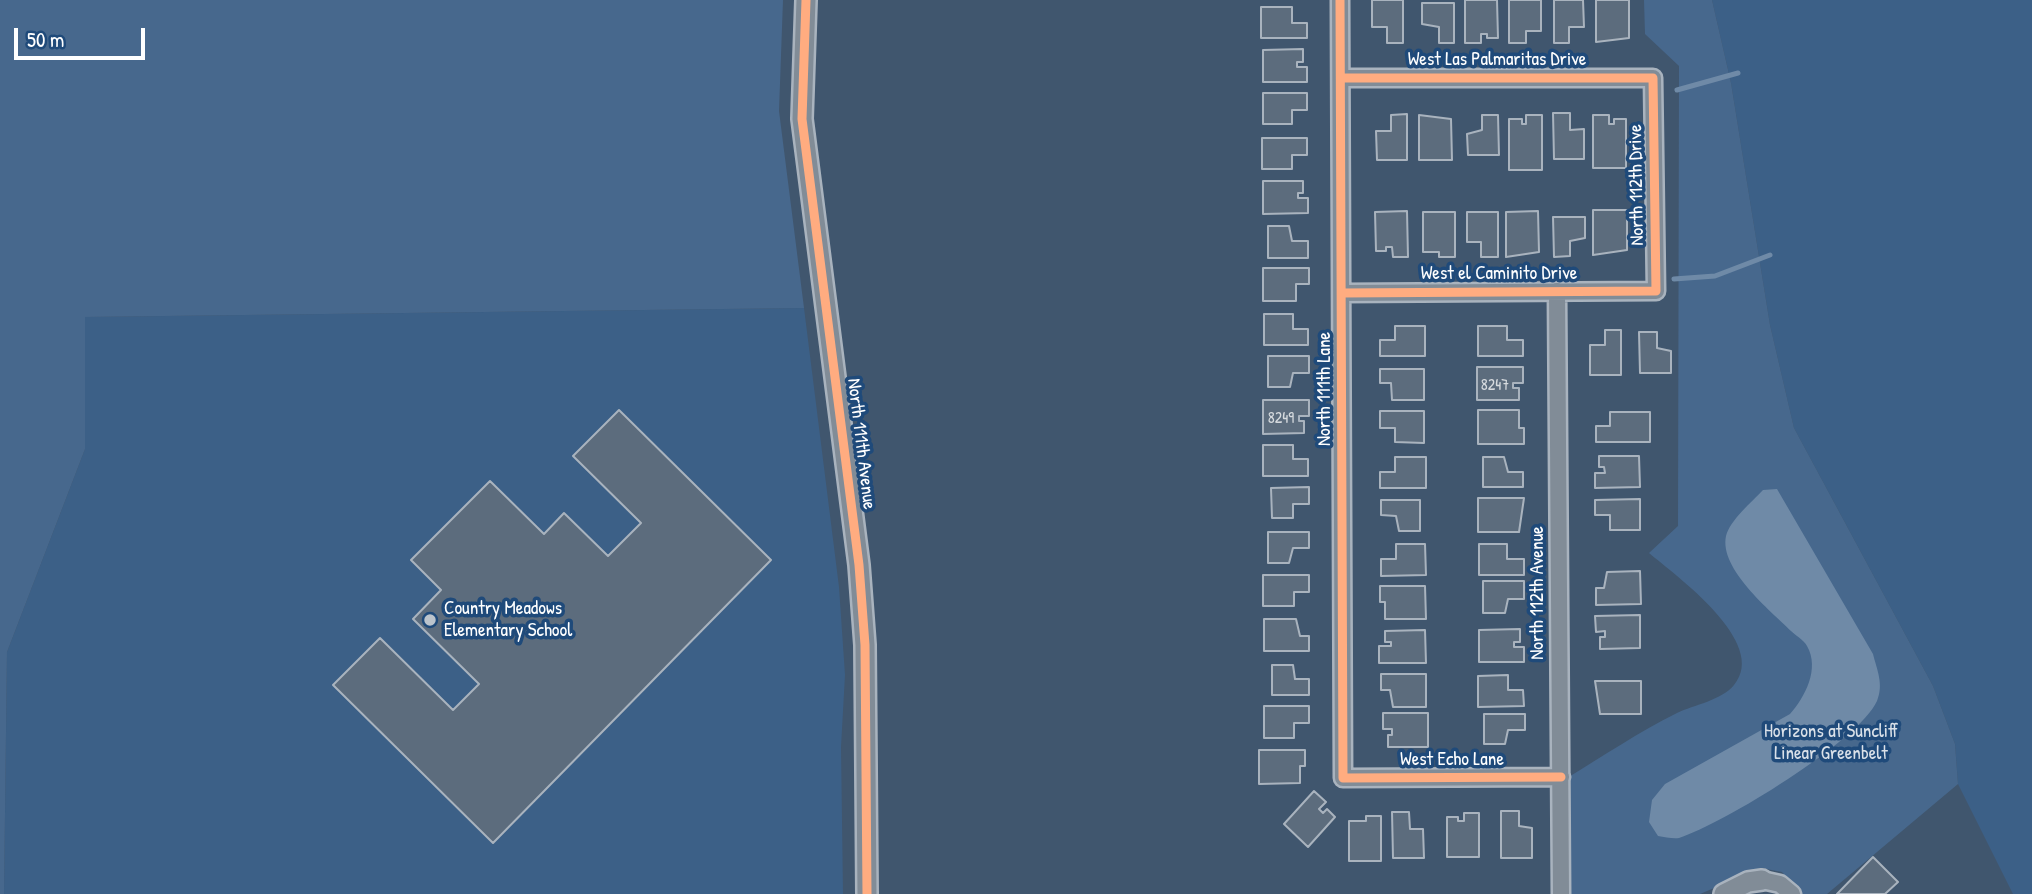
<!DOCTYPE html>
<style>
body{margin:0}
#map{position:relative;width:2032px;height:894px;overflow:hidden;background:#40566e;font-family:"Patrick Hand",sans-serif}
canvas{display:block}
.scale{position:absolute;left:14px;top:28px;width:131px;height:32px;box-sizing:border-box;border:4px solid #fff;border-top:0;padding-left:9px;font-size:21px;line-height:24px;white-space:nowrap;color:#fff;-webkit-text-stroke:5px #1f4a7a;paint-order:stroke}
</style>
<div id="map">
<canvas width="2032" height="894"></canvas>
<div class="scale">50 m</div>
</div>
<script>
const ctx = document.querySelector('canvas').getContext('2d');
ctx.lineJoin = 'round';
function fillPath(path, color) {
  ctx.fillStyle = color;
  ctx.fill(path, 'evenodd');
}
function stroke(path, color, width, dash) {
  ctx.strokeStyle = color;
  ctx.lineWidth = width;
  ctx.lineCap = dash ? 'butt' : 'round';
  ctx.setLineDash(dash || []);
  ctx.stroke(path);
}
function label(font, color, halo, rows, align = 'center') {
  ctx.font = font + ' "Patrick Hand",sans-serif';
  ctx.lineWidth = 7;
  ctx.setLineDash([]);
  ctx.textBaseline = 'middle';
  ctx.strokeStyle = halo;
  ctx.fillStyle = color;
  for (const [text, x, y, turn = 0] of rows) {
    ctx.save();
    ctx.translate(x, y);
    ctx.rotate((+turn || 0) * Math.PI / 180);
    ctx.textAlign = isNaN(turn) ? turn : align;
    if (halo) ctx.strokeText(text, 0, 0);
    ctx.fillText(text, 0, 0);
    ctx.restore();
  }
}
const built = new Path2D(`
 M1712 0H2032V894H2013L1958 784 1955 744 1933 686 1794 428 1770 325 1731 83Z
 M804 308 839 587 845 675 841 747 843 894H4L7 652 85 449V317Z`);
const green = new Path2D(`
 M0 0H783L779 111 804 308 85 317V449L7 652 4 894H0Z
 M1644 0H1712L1731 83 1770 325 1794 428 1933 686 1955 744 1958 784 1827 894H1800L1782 872 1761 868 1700 894H1567V778C1603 756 1639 732 1677 713 1694 705 1722 700 1734 685 1770 643 1675 575 1649 553L1678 526 1679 66 1645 34Z`);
const water = new Path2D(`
 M1777 489 1873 654C1877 670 1884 684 1877 701 1859 741 1723 824 1679 838 1673 839 1665 837 1658 836L1649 822 1652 800 1665 784 1790 714C1805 697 1820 669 1807 646 1804 640 1795 635 1791 631 1770 610 1719 569 1726 536 1730 520 1752 502 1763 490Z`);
const stream = new Path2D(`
 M1677 90 1738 73
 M1674 279 1715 276 1770 255`);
const building = new Path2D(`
 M1372 0H1403V43H1387V27H1372Z
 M1465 0H1497L1498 38H1487V34H1481V43H1465Z
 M1509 0H1541V31H1526V43H1509Z
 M1554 0H1583L1584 27H1569V43H1554Z
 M1596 0H1629V38L1596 42Z
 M1422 3H1454V43H1439V27L1422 24Z
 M1261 7H1292V23H1307V38H1261Z
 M1303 49V62H1297V67H1307V82H1263V50Z
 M1263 93H1307V110H1292V124H1263Z
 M1553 113H1570V130L1584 129V159H1554Z
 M1407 114V160H1377L1376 131H1391V115Z
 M1419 115 1451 119 1452 160H1419Z
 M1482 115H1498L1499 155H1468L1467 134 1482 130Z
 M1526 115H1542V170H1509V119H1522V124H1526Z
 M1593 115H1609V124H1614V119H1626V168H1593Z
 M1262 138H1307V155H1292V169H1262Z
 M1263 181H1303V193H1298V198H1308V213L1263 214Z
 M1593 210H1627V250L1593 255Z
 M1407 211 1408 257H1393L1392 247H1386V251H1376L1375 212Z
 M1538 211 1539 252 1506 257V212Z
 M1423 212H1455V257H1439V252H1423Z
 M1467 212H1498V257H1481V242H1467Z
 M1553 217H1585V238L1570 241V256L1554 257Z
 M1268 226H1289L1292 241H1308V258H1268Z
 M1263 268H1309V284H1296V301H1263Z
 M1264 314H1293V329H1308V345H1264Z
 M1395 326H1425V356H1380V340H1395Z
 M1478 326H1507V340H1523V356H1478Z
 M1605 330H1621V375H1590V345H1605Z
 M1639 332H1657V348L1671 351V373H1640Z
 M1268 356H1309V373H1293L1290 387H1268Z
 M1477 367H1523V383H1513V388H1519V400H1477Z
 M1380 369H1424V400H1392L1391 383H1380Z
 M1263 400H1309V416H1299V421H1304V433L1263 434Z
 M619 410 771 560 493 843 333 685 380 638 453 710 479 684 413 619 441 590 411 560 490 481 544 534 564 513 608 556 641 523 573 456Z
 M1478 410H1519V428H1524V444H1478Z
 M1380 411H1424V443L1395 442V428H1380Z
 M1610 412H1650V442H1596V426H1610Z
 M1263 445H1293V459H1308V476H1263Z
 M1599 456H1639L1640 487 1595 488V473H1605L1604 467H1599Z
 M1395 457H1426V488H1380V472H1395Z
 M1483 457H1504L1508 472H1523V487H1483Z
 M1309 487V504H1293V518H1272L1271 488Z
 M1478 498H1524L1519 532H1478Z
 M1640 499V530H1610V515H1595V500Z
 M1381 500H1420V531H1399L1396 516 1381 515Z
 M1268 532H1309V548H1293L1289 563H1268Z
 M1396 544H1425L1426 575 1381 576V559H1396Z
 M1479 544H1507V559H1524V575H1479Z
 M1640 571 1641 604 1596 605V588H1604L1607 572Z
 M1263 575H1309V592H1294V606H1263Z
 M1483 581H1524V599H1508L1505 613H1483Z
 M1380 586H1425L1426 619H1385V602H1380Z
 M1640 615V648L1600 649V637H1605V631L1596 632 1595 616Z
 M1264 619H1296L1300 636H1309V651H1264Z
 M1520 629V642H1514V647H1524V662H1479V630Z
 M1425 630 1426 663H1379V646H1391V642H1385V631Z
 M1272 665H1293L1295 679H1309V695H1272Z
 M1381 674H1426V707H1393L1390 690H1381Z
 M1508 675V690H1523L1524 706 1478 707V676Z
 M1595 681H1641V714H1600Z
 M1264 706H1309V723H1294V738H1264Z
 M1383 713H1428V747H1388V735H1392V729H1383Z
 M1484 714H1525V730H1508L1505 744H1484Z
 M1259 750H1305V766H1300V783L1259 784Z
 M1314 791 1326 802 1319 809 1323 813 1327 809 1335 817 1308 847 1284 824Z
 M1501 811H1519V826L1532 828V858H1501Z
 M1392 812H1409L1410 829H1423L1424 858H1393Z
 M1464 813H1479V857H1447V817H1458V821H1464Z
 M1366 816H1381V861H1349V821H1366Z
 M1873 857 1898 882 1885 894H1837Z`);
const minor = new Path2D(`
 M1340 0 1343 778 1561 777
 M1341 78H1653L1656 291 1342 293
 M1557 291 1561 894
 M1762 880 1780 884 1792 894`);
const tertiary = new Path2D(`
 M806 0 802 119 859 565 865 645 867 894
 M1724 894 1748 882 1762 880`);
const cycleway = new Path2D(`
 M806 0 802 119 859 565 865 645 867 894
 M1340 0 1343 778 1561 777
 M1341 78H1653L1656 291 1342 293`);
const markers = [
 [430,620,7,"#bcc4cc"]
];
const numberNames = [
 ["8247",1495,386],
 ["8249",1281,419]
];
const streetNames = [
 ["West Las Palmaritas Drive",1497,60],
 ["North 112th Drive",1637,185,-91],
 ["West el Caminito Drive",1499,274],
 ["North 111th Lane",1325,389,-90],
 ["North 111th Avenue",861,444,83],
 ["North 112th Avenue",1538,593,-90],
 ["West Echo Lane",1452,760]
];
const poiNames = [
 ["Country Meadows",444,609],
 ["Elementary School",444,631]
];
const parkNames = [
 ["Horizons at Suncliff",1831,732],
 ["Linear Greenbelt",1831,754]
];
fillPath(built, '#3c6087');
fillPath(green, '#47688d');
fillPath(water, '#6f8aa7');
stroke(stream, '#6f8aa7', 5);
fillPath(building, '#5c6c7d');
stroke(building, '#a9b3be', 2);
stroke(minor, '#a9b3be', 21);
stroke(tertiary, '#a9b3be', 24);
stroke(minor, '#818c97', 16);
stroke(tertiary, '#818c97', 19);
stroke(cycleway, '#ffac80', 9);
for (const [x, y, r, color] of markers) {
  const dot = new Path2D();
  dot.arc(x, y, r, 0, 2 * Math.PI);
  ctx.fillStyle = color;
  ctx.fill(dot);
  stroke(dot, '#1f4a7a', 2.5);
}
label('16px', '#d6dade', null, numberNames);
label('19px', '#fff', '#1f4a7a', streetNames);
label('19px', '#fff', '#1f4a7a', poiNames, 'left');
label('19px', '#dae1e9', '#1f4a7a', parkNames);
</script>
